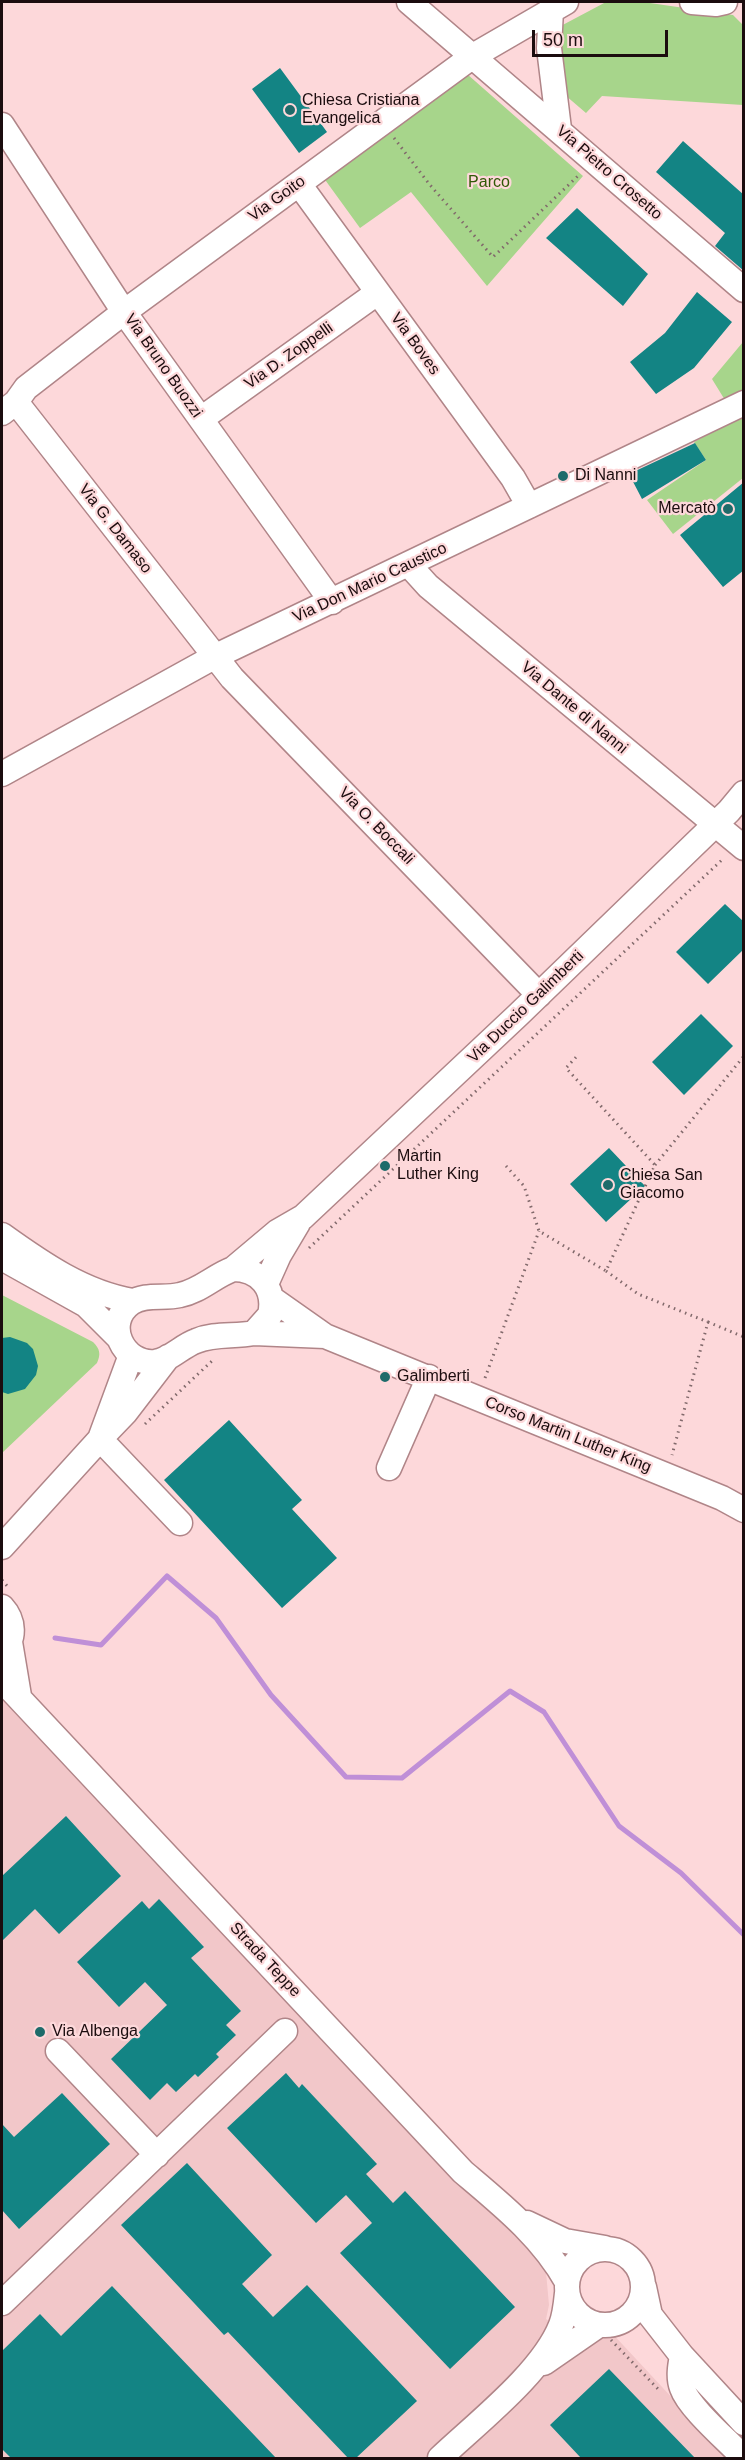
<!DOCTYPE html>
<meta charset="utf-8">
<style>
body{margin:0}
#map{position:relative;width:745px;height:2460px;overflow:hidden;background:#fdd8da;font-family:Helvetica,sans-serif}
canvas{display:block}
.frame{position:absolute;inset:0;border:3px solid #1b0c0e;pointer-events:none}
.scale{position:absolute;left:532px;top:30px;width:136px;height:27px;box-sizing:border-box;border:3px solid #1b0c0e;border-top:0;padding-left:8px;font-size:18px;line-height:21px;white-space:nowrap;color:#1b0c0e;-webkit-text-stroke:4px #fdd8da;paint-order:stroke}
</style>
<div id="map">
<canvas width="745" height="2460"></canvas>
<div class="frame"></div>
<div class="scale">50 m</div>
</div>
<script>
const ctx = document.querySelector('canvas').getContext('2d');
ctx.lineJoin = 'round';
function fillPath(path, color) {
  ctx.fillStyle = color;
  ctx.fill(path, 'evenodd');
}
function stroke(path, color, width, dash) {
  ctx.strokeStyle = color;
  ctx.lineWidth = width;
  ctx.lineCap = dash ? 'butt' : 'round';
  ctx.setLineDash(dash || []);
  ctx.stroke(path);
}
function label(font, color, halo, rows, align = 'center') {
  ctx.font = font + ' Helvetica,sans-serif';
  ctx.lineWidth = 4.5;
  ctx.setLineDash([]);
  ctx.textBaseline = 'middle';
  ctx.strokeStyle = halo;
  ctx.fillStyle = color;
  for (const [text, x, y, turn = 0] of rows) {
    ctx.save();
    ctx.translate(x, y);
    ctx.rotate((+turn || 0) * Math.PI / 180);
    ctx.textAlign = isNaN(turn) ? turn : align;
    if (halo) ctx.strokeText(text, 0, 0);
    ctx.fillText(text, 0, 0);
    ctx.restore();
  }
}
const built = new Path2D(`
 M2 1695 545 2261 549 2305 546 2319 582 2344 610 2331 728 2458H2Z`);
const green = new Path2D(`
 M606 2H643L733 15 743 25V105L602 96 586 113 565 95 557 28Z
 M467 74 583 176 487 286 411 192 360 228 323 177Z
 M743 342V397L728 405 712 379Z
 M743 416V478L673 534 647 500 706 460 694 442Z
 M2 1295 93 1342C100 1349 101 1354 97 1363L2 1453Z`);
const stream = new Path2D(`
 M55 1638 101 1645 167 1576 216 1618 271 1695 346 1777 402 1778 510 1691 544 1712 619 1826 681 1873 744 1935`);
const building = new Path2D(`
 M280 68 327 132 299 153 252 89Z
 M683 141 744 195V271L715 246 725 233 656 172Z
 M577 208 648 274 623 306 546 238Z
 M697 292 732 322 694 368 656 394 630 362 665 333Z
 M695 443 706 460 642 499 629 474Z
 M744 482V570L723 587 680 535Z
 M725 904 744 922V949L708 984 676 952Z
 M701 1014 733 1046 684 1095 652 1062Z
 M609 1148 645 1186 606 1222 570 1184Z
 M10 1337 27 1343 33 1349 38 1366 36 1375 25 1389 8 1394 2 1392V1338Z
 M229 1420 302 1500 292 1509 337 1558 282 1608 164 1480Z
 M66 1816 121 1876 59 1934 35 1909 2 1941V1876Z
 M159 1899 204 1947 191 1958 241 2011 226 2025 236 2035 216 2054 219 2057 198 2077 195 2074 176 2092 167 2083 150 2100 111 2059 167 2005 145 1982 119 2007 77 1962 142 1901 149 1909Z
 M286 2073 299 2088 302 2084 377 2164 366 2174 393 2203 405 2191 515 2307 450 2369 340 2253 372 2223 346 2195 316 2223 227 2128Z
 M62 2093 110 2144 19 2229 2 2210V2124L14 2137Z
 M187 2163 272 2255 242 2284 273 2317 307 2285 417 2401 356 2458H348L228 2332 224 2335 121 2225Z
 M112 2286 276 2458H11L2 2449V2351L40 2314 61 2336Z
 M609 2369 695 2458H581L550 2425Z`);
const path = new Path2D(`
 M394 138 430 185 493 257 580 174
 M744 375V379
 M655 1165 744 1056
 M506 1166 524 1186 539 1231 606 1271 655 1165 566 1068 578 1055
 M309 1248 724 858
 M606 1271 638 1294 708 1322 672 1455
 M708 1322 744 1337
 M485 1378 539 1231
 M145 1424 214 1359
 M2 1580 8 1587
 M611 2340 660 2391`);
const minor = new Path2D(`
 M409 2 744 290
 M692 2 716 4 725 2
 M551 10 549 48 559 129
 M2 125 124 312 332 602
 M299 184 513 478 529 506
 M16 402 232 678 539 995
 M2 413 16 402 26 388 124 312 473 56 566 2
 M201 419 377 293
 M409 565 428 586 744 848
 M2 774 214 657 744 403
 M2 1235C41 1263 84 1293 133 1301
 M2 1258 86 1305 118 1337
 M233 1269 277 1232 303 1217 518 1015 729 811 744 793
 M233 1269C260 1269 276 1289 270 1315L254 1333C234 1337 215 1333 196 1341 182 1346 170 1360 155 1362 123 1365 103 1323 131 1303 145 1293 164 1299 180 1295 200 1291 214 1276 233 1269Z
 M266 1284 279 1255 298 1223
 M271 1298 325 1336 722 1498 744 1510
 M254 1333 325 1336
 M168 1357 125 1413 100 1439 180 1523
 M389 1468 429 1377
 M2 1547 100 1439 131 1355
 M2 1607C14 1620 16 1639 2 1652
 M10 1642 19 1696
 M2 1680 463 2172C502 2205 542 2237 567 2282
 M58 2051 157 2155
 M527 2223 565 2241 605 2248
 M567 2287a38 38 0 1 1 76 0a38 38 0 1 1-76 0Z
 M644 2287 650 2315 682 2356 744 2423
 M2 2303 285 2031
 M682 2356C680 2366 678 2378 682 2388 689 2408 728 2441 744 2458
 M544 2363 599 2325
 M440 2458C477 2423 543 2372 561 2325 565 2315 566 2303 567 2293`);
const markers = [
 [290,110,6,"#1e6b6a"],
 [563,476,6,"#1e6b6a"],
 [728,509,6,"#1e6b6a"],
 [385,1166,6,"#1e6b6a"],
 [608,1185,6,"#1e6b6a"],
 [385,1377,6,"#1e6b6a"],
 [40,2032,6,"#1e6b6a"]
];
const poiNames = [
 ["Chiesa Cristiana",302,101],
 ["Evangelica",302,119],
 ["Di Nanni",575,476],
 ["Mercatò",716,509,"right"],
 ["Martin",397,1157],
 ["Luther King",397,1175],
 ["Chiesa San",620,1176],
 ["Giacomo",620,1194],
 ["Galimberti",397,1377],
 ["Via Albenga",52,2032]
];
const streetNames = [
 ["Via Pietro Crosetto",609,173,41],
 ["Via Goito",277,199,-36],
 ["Via Boves",415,344,54],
 ["Via D. Zoppelli",289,356,-35],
 ["Via Bruno Buozzi",163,366,55],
 ["Via G. Damaso",115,529,52],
 ["Via Don Mario Caustico",370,583,-25],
 ["Via Dante di Nanni",574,708,40],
 ["Via O. Boccali",376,826,46],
 ["Via Duccio Galimberti",526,1007,-44],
 ["Corso Martin Luther King",568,1435,22],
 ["Strada Teppe",265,1960,47]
];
const parkNames = [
 ["Parco",489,183]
];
fillPath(built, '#f2c7c9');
fillPath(green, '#a7d58b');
stroke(stream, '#bf8fd7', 5);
fillPath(building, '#138484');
stroke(minor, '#b08588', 27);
stroke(path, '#81696b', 3, [1.5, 4.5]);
stroke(minor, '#fff', 24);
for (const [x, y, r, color] of markers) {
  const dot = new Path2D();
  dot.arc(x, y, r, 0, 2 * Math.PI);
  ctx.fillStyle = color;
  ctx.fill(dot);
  stroke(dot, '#fdd8da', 2);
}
label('16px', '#1b0c0e', '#fdd8da', poiNames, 'left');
label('16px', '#1b0c0e', '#fdd8da', streetNames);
label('16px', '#305907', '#fdd8da', parkNames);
</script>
